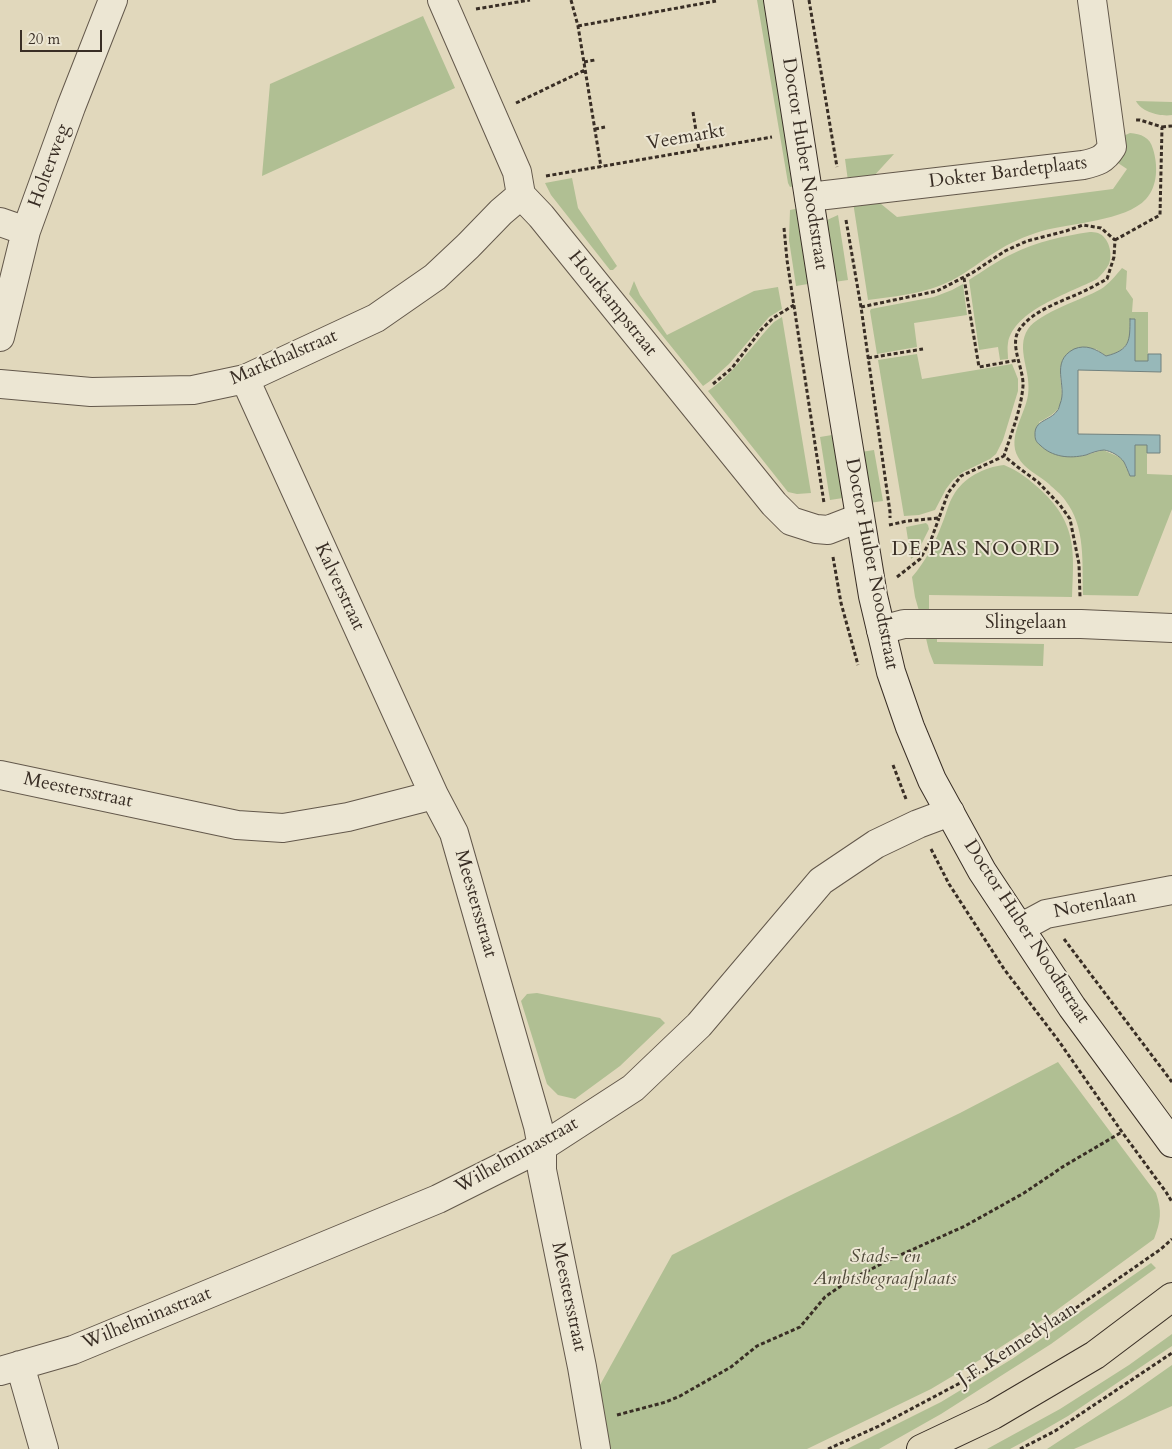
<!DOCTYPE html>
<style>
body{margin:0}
#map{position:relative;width:1172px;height:1449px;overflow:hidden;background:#e1d8bc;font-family:Cardo,serif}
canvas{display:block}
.scale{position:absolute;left:20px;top:30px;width:82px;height:22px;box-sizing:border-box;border:2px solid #392e25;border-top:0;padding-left:6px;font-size:15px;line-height:18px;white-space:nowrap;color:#392e25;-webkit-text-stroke:4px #ece6d3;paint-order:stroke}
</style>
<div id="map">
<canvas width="1172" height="1449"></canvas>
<div class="scale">20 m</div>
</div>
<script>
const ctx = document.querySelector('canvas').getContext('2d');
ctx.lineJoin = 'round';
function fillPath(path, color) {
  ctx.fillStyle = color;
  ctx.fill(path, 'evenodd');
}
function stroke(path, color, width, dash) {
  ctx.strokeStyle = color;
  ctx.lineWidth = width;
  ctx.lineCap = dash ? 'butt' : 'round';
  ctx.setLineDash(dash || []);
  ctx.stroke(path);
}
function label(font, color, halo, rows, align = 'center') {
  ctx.font = font + ' Cardo,serif';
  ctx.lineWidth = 4;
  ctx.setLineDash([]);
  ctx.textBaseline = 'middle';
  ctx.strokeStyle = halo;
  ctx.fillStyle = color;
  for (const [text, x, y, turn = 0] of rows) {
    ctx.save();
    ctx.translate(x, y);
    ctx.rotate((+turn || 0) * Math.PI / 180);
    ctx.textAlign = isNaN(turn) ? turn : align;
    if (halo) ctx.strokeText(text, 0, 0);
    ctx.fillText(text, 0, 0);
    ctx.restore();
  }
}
const green = new Path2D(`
 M757 0H768L794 186 790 187 788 183Z
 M423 16 455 88 262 176 270 84Z
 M1136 101 1172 102V115C1161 117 1141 112 1136 101Z
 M1130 133C1141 134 1150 137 1153 149 1158 165 1158 186 1146 199 1126 221 1070 223 1042 231 1025 236 1009 243 994 253 981 261 969 271 956 278 930 293 898 296 868 300L853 202 875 199 897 217 1113 189 1127 169 1115 161 1123 136Z
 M894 154 872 178 848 181 845 159Z
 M572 178 578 208 617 266 613 270H610L551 195 545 183Z
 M800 208 808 284 796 286 789 240 790 210Z
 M838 215 848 280 834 282 827 220Z
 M1090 232C1092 232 1095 232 1098 233 1109 237 1113 254 1109 264 1106 270 1101 275 1097 279 1070 293 1014 310 1008 343 1007 348 1008 354 1008 359L1000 360 998 347 979 350 969 280C983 271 997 261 1012 254 1036 242 1063 236 1090 232Z
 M1122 268 1127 271 1126 289 1133 299 1132 312H1148V361H1135V319C1129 340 1130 350 1106 356L1096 349 1060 375C1063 402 1066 409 1039 422L1059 456H1083L1103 450 1117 456 1123 460 1130 476H1135V445H1147V474L1172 475V509L1138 596 1083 595C1082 563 1086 527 1065 500 1061 494 1054 489 1049 484 1039 475 1024 469 1018 457 1007 437 1025 415 1028 395 1032 372 1015 349 1028 329 1040 312 1082 300 1101 289 1109 284 1116 275 1122 268Z
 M634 281 640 295 667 335 754 291 778 287 782 309 769 317 729 364 710 381 703 386 629 294Z
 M963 284 967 315 914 323 917 347 877 354 870 311 871 309 934 297 952 290Z
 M782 317 811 493 797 494 788 492 708 391C735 373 752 345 774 322Z
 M917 354 922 379 1012 364 1018 379V391L1003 440 996 454 990 459 963 472 953 480 946 489 935 510 919 515 904 516 878 360Z
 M832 435 843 498 830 500 820 437Z
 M874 450 883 501 869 503 861 452Z
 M1004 465C1019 471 1030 480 1042 491 1077 524 1074 552 1072 597L929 595V611H919L915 597 912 577C925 562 935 543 942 524 946 515 948 504 953 496 963 478 984 467 1004 465Z
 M926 523 928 525 929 529 916 555 911 559 906 527Z
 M937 632V642L1044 644 1043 666 934 664 929 651 925 634Z
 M537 993 660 1018 665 1023 620 1066 575 1099 558 1095 547 1084 521 1001 527 994Z
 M1058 1062 1156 1193C1162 1211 1161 1221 1154 1239L1050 1315 993 1352 931 1389 807 1449H607L595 1386 600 1385 672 1255 787 1197 960 1113Z
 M1151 1263 1156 1268 1051 1344 941 1414 879 1449H847L941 1402 1012 1359Z
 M1172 1334V1346L1068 1416 1023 1442 1010 1449H987L1060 1409 1129 1365Z
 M1172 1365V1406L1074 1449H1047L1125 1398Z`);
const water = new Path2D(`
 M1130 319H1135V361H1148V354H1161V372L1078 370V434L1160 435V453H1147V445H1135V476H1130C1128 471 1126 466 1124 462 1120 456 1111 451 1104 450 1099 450 1091 453 1086 455 1069 459 1052 457 1040 445 1036 442 1035 439 1035 435 1034 420 1050 421 1057 411 1059 409 1059 407 1060 404 1068 386 1049 362 1074 349 1086 344 1096 349 1106 356 1130 350 1130 341 1130 319Z`);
const path = new Path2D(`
 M571 0 578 26 601 167
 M809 0 837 167
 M476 9 530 0
 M578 26 716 1
 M584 62 595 60
 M516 103 585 70
 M693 112 699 150
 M1162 127 1172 126
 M595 129 605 127
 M546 176 772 137
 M846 220 861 307 890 512V518
 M784 228 787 260 824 503
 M1115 240 1160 215 1162 127 1140 120H1135
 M964 278 979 367 1018 360
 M861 307 937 291 972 273 1005 251 1027 241 1066 231 1083 225 1101 228 1115 240 1114 257 1107 279C1098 284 1089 289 1080 293 1060 302 1032 311 1019 330 1009 345 1024 369 1023 386 1021 410 1011 434 1004 456
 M868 358 923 349
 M713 384 732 368 761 330 773 318 794 305
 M889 525 907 521 939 518 948 493 961 476 1004 456 1019 468 1038 482 1060 505 1070 519 1079 564 1080 597
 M833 557 841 603 858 665
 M897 577 920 559 931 540 939 518
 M893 765 906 799
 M931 849 949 884 1004 969 1058 1040 1122 1132 1166 1192 1172 1202
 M1064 939 1172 1082
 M617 1415 666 1402 680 1396 731 1367 757 1346 800 1327 825 1297 848 1281 887 1261 965 1226 1024 1193 1064 1166 1122 1132
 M828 1449 879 1426 994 1365 1161 1249 1172 1239
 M1020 1449 1055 1431 1172 1353`);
const street = new Path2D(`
 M442 0 517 172 521 195 541 216 774 504 791 521 816 529 828 530 859 518
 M809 197 1083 165C1097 162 1104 160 1112 147L1092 0
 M0 222 26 231
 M0 337 26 231 71 107 113 0
 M245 379 434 795
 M0 384 91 392 193 390 245 379 376 318 435 277 468 246 501 212 521 195
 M881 630 904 624H1081L1172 628
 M0 775 237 825 283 828 348 817 434 795 454 833 538 1126 542 1147V1170L582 1367 596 1449
 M1020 928 1046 914 1172 890
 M20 1365 44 1449
 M0 1371 73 1350 438 1199 542 1147 633 1088 699 1025 821 881 876 844 918 824 950 812`);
const secondary = new Path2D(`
 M778 0 834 358 873 596 891 672 910 727 932 780 982 871 1072 1007 1172 1143`);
const primary = new Path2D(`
 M921 1449 993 1415 1095 1355 1172 1297`);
const streetNames = [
 ["Veemarkt",686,138,-10],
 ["Doctor Huber Noodtstraat",804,164,81],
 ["Holterweg",50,166,-70],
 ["Dokter Bardetplaats",1008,173,-7],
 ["Houtkampstraat",612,304,51],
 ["Markthalstraat",284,358,-23],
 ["Doctor Huber Noodtstraat",871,564,79],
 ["Kalverstraat",339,587,65],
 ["Slingelaan",1026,624],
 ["Meestersstraat",78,791,12],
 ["Meestersstraat",475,904,74],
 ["Notenlaan",1095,905,-11],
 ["Doctor Huber Noodtstraat",1026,932,57],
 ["Wilhelminastraat",517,1156,-29],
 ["Meestersstraat",568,1297,78],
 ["Wilhelminastraat",147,1319,-22],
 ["J.F. Kennedylaan",1018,1345,-33]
];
const parkNames = [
 ["Stads- en",885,1258],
 ["Ambtsbegraafplaats",885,1280]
];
const neighbourhoodNames = [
 ["DE PAS NOORD",976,550]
];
fillPath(green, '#b0bf93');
fillPath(water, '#97b8b9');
stroke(water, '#71817e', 1);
stroke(street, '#63584b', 30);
stroke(secondary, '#392e25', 30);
stroke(primary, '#392e25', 30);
stroke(path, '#392e25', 3, [4, 2.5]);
stroke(street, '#ece6d3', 28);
stroke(secondary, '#ece6d3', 28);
stroke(primary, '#e1d8bc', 28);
label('19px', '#392e25', '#ece6d3', streetNames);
label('italic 19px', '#514b3b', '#ece6d3', parkNames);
ctx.letterSpacing = '1px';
label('20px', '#392e25', '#ece6d3', neighbourhoodNames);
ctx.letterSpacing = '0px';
</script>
